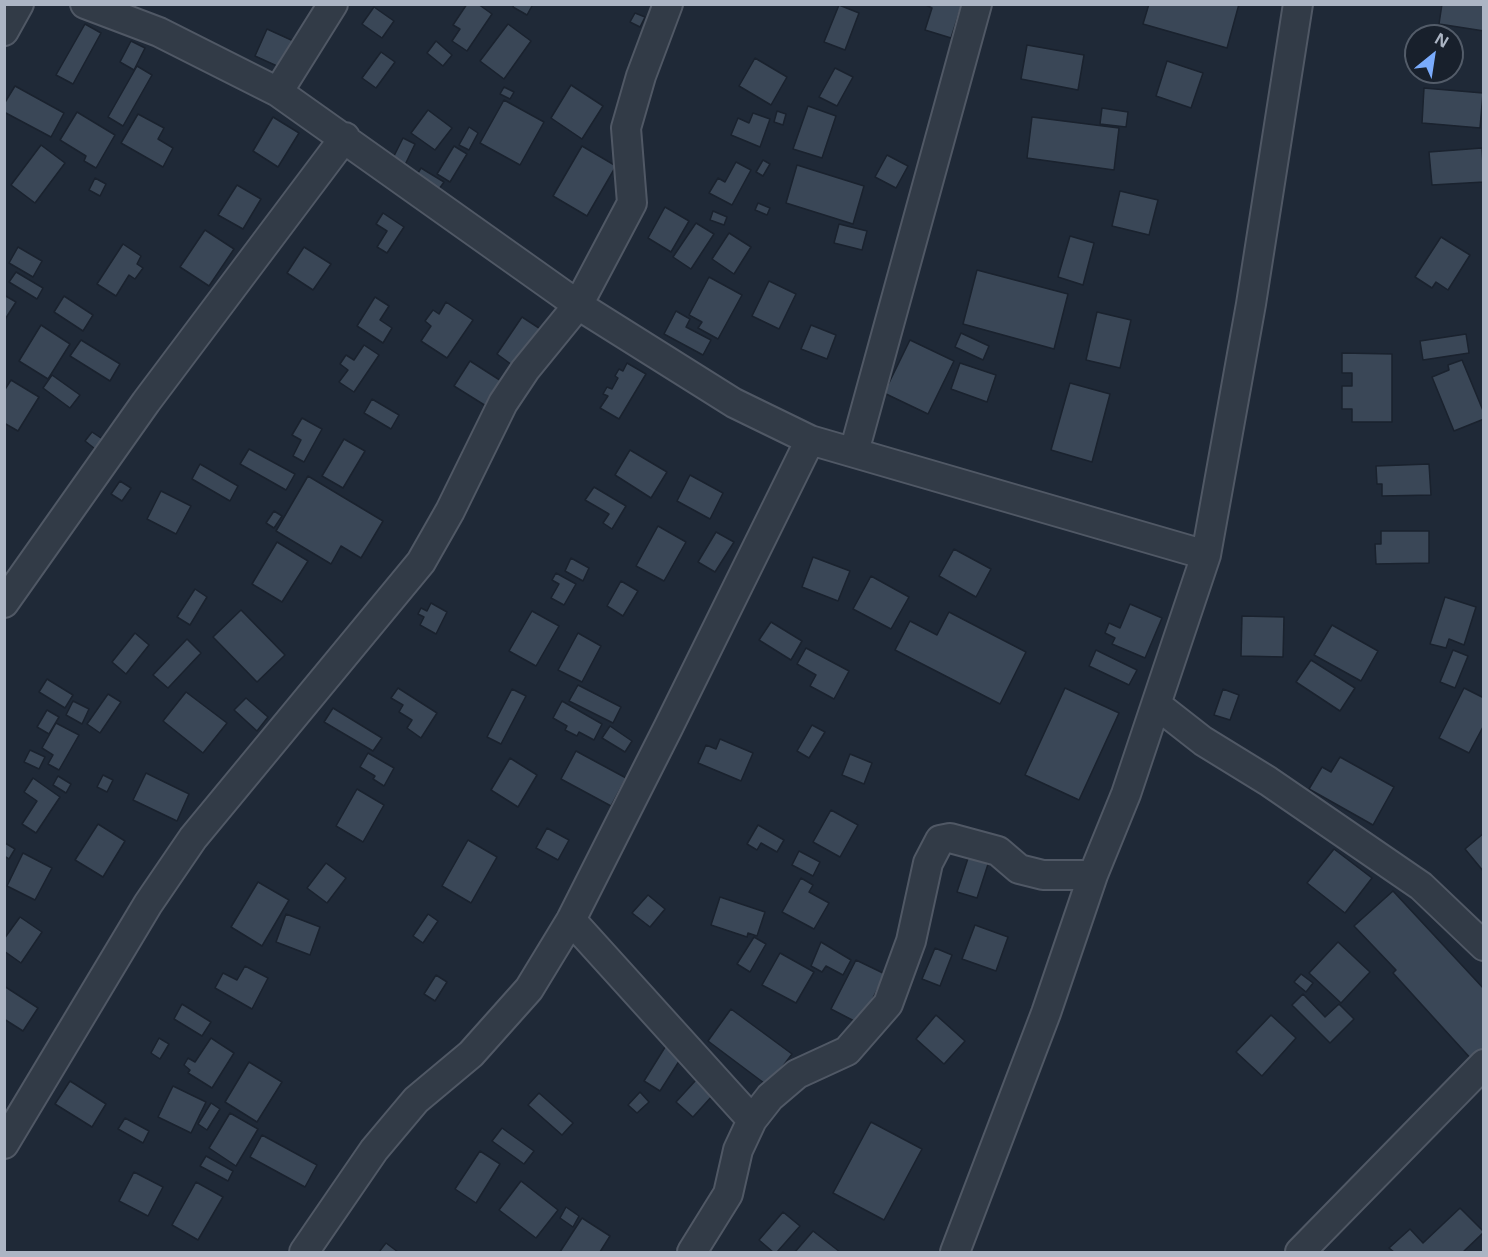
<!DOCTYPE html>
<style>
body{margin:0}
#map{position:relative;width:1488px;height:1257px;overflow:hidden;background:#1f2937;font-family:"Open Sans",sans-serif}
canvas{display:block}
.frame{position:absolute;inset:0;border:6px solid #acb5c4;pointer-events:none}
.north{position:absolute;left:1404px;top:24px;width:60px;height:60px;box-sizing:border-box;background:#18202c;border:2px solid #535c69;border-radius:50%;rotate:30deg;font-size:16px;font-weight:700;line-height:24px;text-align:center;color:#acb5c4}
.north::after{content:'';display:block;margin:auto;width:21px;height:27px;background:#7aabfc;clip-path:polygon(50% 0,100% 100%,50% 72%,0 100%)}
</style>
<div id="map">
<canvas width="1488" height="1257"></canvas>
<div class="frame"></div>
<div class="north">N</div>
</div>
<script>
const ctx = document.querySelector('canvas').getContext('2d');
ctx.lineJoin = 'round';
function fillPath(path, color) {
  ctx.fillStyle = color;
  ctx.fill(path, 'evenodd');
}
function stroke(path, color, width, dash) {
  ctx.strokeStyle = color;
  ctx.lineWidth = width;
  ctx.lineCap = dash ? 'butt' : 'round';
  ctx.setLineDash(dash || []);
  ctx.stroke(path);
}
const building = new Path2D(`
 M467 4H478L492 14 467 51 452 41 460 29 453 25Z
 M514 4H533L527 15 513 7Z
 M924 4H962L951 38 925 30 932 8Z
 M1149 4H1239L1227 48 1143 24Z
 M1442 4H1484V31L1439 24Z
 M839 5 859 13 845 50 824 42Z
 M374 7 394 21 382 38 362 24Z
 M635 13 645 17 640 27 630 22Z
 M85 24 101 33 73 84 56 75Z
 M508 24 531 41 504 79 480 61Z
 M267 29 300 44 288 71 255 56Z
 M131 41 145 48 134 70 120 62Z
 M436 41 452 55 443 66 427 53Z
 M1027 45 1084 55 1078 90 1021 79Z
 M381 52 395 62 376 88 362 78Z
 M755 58 787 77 771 105 739 86Z
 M1167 61 1203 73 1191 108 1156 96Z
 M137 66 152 75 123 126 108 117Z
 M835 68 853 77 837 106 819 97Z
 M571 85 603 106 582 139 551 118Z
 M15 86 64 113 51 137 4 112V104Z
 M504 87 514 92 510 99 500 94Z
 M1424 88 1483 93 1480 128 1422 123Z
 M504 100 544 122 520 165 480 143Z
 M808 106 836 116 822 158 793 149Z
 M1102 108 1128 112 1126 127 1100 124Z
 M428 110 452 128 435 150 411 133Z
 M777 111 786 114 783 125 774 122Z
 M77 112 115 135 96 168 84 161 86 156 60 140Z
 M753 113 770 119 760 147 731 135 738 118 749 123Z
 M138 114 164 128 158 139 173 148 163 167 121 143Z
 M273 117 299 133 278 167 253 151Z
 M1032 117 1119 128 1114 170 1027 158Z
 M469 127 478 133 469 150 459 145Z
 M403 138 415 144 403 169 391 162Z
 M41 145 65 163 35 203 11 185Z
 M454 146 467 154 450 182 437 174Z
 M582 146 616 166 587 216 553 196Z
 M1482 148 1484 182 1432 185 1429 152Z
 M887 155 908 166 896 188 875 177Z
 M763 160 770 164 763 176 756 172Z
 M736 162 751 170 732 205 709 193 718 178 725 182Z
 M797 165 864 186 853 224 786 203Z
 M421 168 444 182 437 192 415 178Z
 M95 178 106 184 100 196 89 190Z
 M237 185 261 199 243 229 218 215Z
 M1120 191 1158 200 1149 235 1112 226Z
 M758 203 770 208 767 215 755 210Z
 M665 207 689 221 671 252 648 238Z
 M713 211 727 217 724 225 710 220Z
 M383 213 404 227 387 253 377 247 387 231 376 224Z
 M696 223 714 234 691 269 673 257Z
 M839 224 867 231 862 250 834 243Z
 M205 230 234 249 209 286 180 267Z
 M729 233 751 247 734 274 712 259Z
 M1070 236 1094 243 1083 285 1058 277Z
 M1441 237 1470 255 1448 290 1436 282 1432 288 1415 277Z
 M123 244 141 256 137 264 143 268 135 279 129 275 116 296 97 284Z
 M18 247 42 261 33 277 9 263Z
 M304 247 331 264 313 290 287 273Z
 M977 270 1068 294 1054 349 963 324Z
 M16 272 43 288 37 299 9 282Z
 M709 277 742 295 718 339 698 328 702 322 689 315Z
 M769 281 796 294 779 329 752 316Z
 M4 295 16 302 4 321Z
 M64 296 93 315 83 331 54 312Z
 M375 297 389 306 380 320 392 328 383 343 357 326Z
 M446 302 473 320 447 358 421 341 431 326 425 321 433 310 439 314Z
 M676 311 690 319 686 327 711 340 703 355 664 334Z
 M1097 312 1131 320 1120 368 1086 360Z
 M522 317 545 332 519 370 497 354Z
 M41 325 70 344 48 379 19 361Z
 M811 325 836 335 827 359 801 349Z
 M961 333 989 346 983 360 955 347Z
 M1466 334 1469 353 1423 360 1420 341Z
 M81 340 120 364 110 381 70 356Z
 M910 340 954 361 928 414 884 393Z
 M364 345 379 355 354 392 339 382 348 370 340 364 346 355 354 360Z
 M1342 353 1392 354V422H1352V409H1342V386H1352V373H1342Z
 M1462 360 1484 413V419L1454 431 1432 377 1449 370 1448 365Z
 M470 361 509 386 494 411 454 386Z
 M627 363 646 374 619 419 600 408 608 396 603 394 607 387 612 389 618 378 615 376 619 369 623 371Z
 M960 363 996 375 987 402 951 389Z
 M52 375 80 395 70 408 43 388Z
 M11 380 39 397 18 431 4 423V391Z
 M1070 383 1110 394 1092 462 1051 450Z
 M372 399 399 415 391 429 364 413Z
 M302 418 322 429 304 462 293 456 301 440 292 435Z
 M92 432 107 442 99 452 85 441Z
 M344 439 365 451 343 488 322 476Z
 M249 449 295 474 286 490 240 464Z
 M630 450 667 472 651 498 615 475Z
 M200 464 238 486 230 501 192 479Z
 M1429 464 1431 495 1382 496V484H1377L1376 466Z
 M690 475 723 493 710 519 677 501Z
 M308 476 383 521 361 558 341 546 331 564 276 531Z
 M120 481 131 488 122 501 111 494Z
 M594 487 626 506 612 529 603 523 609 514 585 500Z
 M161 491 191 506 176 534 147 519Z
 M274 511 282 516 274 528 266 523Z
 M658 526 686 542 664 581 636 566Z
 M1381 531H1429V563L1376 564 1375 544H1381Z
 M716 532 734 542 715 572 698 562Z
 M277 542 308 561 282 602 252 584Z
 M954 549 991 569 976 597 939 576Z
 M813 557 850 571 838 601 802 587Z
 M571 558 589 568 583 581 565 571Z
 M556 573 576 584 564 605 551 598 559 584 552 580Z
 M871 576 909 597 891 629 853 609Z
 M621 581 638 591 623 616 607 606Z
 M195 589 207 597 190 625 177 617Z
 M1445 597 1476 607 1464 645 1449 639 1446 648 1430 644Z
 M431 603 447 612 436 634 420 625 424 617 418 614 421 608 427 611Z
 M1130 604 1162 618 1145 658 1112 644 1115 638 1105 633 1109 623 1120 628Z
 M241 610 285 655 257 682 213 637Z
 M532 611 559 626 536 666 509 651Z
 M949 612 1026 652 1000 704 895 650 910 621 937 635Z
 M1242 616 1284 617 1283 657 1241 656Z
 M771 622 802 641 791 660 759 640Z
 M1332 625 1378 651 1361 681 1314 655Z
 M135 633 149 645 126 674 112 662Z
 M578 633 601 646 582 682 558 670Z
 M187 639 201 653 168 688 153 675Z
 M806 648 849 671 834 699 810 686 816 675 797 664Z
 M1096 650 1137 670 1129 685 1089 666Z
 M1453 650 1468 656 1455 688 1440 682Z
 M1311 660 1355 688 1340 711 1296 682Z
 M47 679 73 695 65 708 39 692Z
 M578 685 621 707 613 723 569 701Z
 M398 688 437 713 421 738 407 728 412 720 399 712 403 705 391 698Z
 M1065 688 1119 713 1079 800 1025 775Z
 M1464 688 1484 698V725L1469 753 1439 738Z
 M512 689 526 696 501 744 487 737Z
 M1223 689 1239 695 1230 720 1214 715Z
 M186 692 227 723 203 753 163 721Z
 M108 694 121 702 100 733 87 724Z
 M246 698 268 717 257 731 234 710Z
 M73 701 89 709 82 724 66 715Z
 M562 701 602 724 594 740 579 732 577 736 565 730 567 726 553 718Z
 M333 708 382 738 373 751 324 722Z
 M47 710 59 717 49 734 37 727Z
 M56 723 79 735 59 770 48 764 53 755 42 748Z
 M812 725 825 732 809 758 797 751Z
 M610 726 632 741 625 752 602 738Z
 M720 739 753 753 741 781 698 763 706 745 716 749Z
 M30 750 45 757 39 769 24 762Z
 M576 751 626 778 611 806 561 779Z
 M368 753 394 768 384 786 373 779 375 776 360 767Z
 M850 754 872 763 864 784 842 775Z
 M1340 757 1394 787 1373 825 1309 789 1322 767 1331 772Z
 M510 758 537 775 518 807 491 790Z
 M146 773 189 794 177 821 133 800Z
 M103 775 113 780 107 792 97 787Z
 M58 776 71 784 66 793 53 785Z
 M33 778 60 797 36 833 22 824 37 801 24 792Z
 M357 789 384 805 363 842 336 826Z
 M831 810 858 825 840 857 813 842Z
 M98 824 125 841 103 877 75 860Z
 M758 825 784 840 777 852 761 843 757 850 747 844Z
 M547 828 569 840 558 860 536 848Z
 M1484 833V872L1465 849Z
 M468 840 497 857 471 903 442 886Z
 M5 843 15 849 9 859 4 856Z
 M971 849 991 855 977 898 957 892Z
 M1334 849 1372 878 1345 913 1307 883Z
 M799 851 820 862 813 876 792 865Z
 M23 853 52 868 35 900 7 886Z
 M326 863 346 878 327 903 307 888Z
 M801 878 813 885 809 892 829 903 814 929 782 912Z
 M258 882 289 900 262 946 231 927Z
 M1393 891 1484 989V1051L1473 1061 1393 973 1396 970 1354 926Z
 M648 895 665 909 650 927 632 913Z
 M720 897 765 912 757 936 748 933 747 937 711 925Z
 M286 914 320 927 310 955 276 942Z
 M428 914 438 921 423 943 413 936Z
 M20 917 42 932 21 963 4 951V939Z
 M975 925 1008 937 996 971 962 959Z
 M754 937 766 944 750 972 737 964Z
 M821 942 851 960 843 975 826 966 822 972 811 966Z
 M1338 942 1370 972 1341 1003 1309 973Z
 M935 948 952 955 940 986 922 979Z
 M780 953 814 972 796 1003 762 985Z
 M856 960 885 974 860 1024 831 1009Z
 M245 966 268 978 252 1009 215 988 223 973 237 980Z
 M1301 974 1313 983 1306 992 1294 982Z
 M436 975 447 982 435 1001 424 994Z
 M4 986 38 1008 23 1031 4 1019Z
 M1303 994 1325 1017 1339 1004 1354 1019 1330 1043 1292 1005Z
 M182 1004 211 1022 202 1036 174 1019Z
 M731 1009 792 1054 768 1086 708 1041Z
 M936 1015 965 1041 944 1064 916 1039Z
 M1271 1015 1296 1038 1262 1076 1236 1052Z
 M159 1038 169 1044 160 1059 151 1053Z
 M211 1038 234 1053 212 1088 188 1073 190 1070 184 1065 188 1058 195 1062Z
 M667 1044 683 1055 660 1091 644 1081Z
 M249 1062 282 1082 257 1122 225 1102Z
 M696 1080 713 1095 693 1117 676 1102Z
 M70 1081 106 1104 92 1127 55 1104Z
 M173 1086 206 1102 191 1133 158 1117Z
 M640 1092 649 1102 637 1113 628 1105Z
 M539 1093 573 1123 562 1135 528 1105Z
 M211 1103 220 1109 207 1130 198 1124Z
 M230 1113 258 1129 236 1166 209 1148Z
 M125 1118 149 1131 143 1143 118 1129Z
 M871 1122 922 1149 884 1220 833 1193Z
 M502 1128 534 1151 524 1164 492 1141Z
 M262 1135 317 1165 305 1187 250 1157Z
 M480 1151 500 1164 476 1203 455 1189Z
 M206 1156 233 1171 228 1181 200 1166Z
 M134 1172 163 1187 148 1216 119 1201Z
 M521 1181 558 1210 536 1238 499 1210Z
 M196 1182 223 1197 198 1240 172 1225Z
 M566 1207 579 1216 573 1227 560 1218Z
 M1460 1208 1484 1232 1463 1252H1394L1389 1248 1410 1229 1423 1243Z
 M783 1212 800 1226 777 1252H773L759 1240Z
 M582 1218 610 1236 600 1252H560Z
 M813 1231 840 1252H795Z
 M386 1243 398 1252H379Z`);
const minor = new Path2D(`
 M85 4 159 32 278 92 578 305 734 403 810 440 1206 555
 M4 31 19 4
 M278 92 333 4
 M854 452 977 4
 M4 603 146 402 345 137
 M1157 705 1203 741 1268 781 1421 886 1484 946
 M571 920 752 1120
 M4 1144 148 904 193 838 421 562 450 511 503 403 525 370 578 305 632 203 626 128 641 76 668 4
 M304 1252 374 1150 416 1100 471 1054 529 989 571 920 668 728 810 440
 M692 1252 728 1194 738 1150 752 1120 770 1097 797 1074 847 1051 888 1004 911 941 928 863 940 840 950 838 998 851 1019 869 1043 875H1093
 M955 1252 1046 1013 1093 875 1126 794 1206 555 1251 304 1298 4
 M1300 1252 1484 1064`);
fillPath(building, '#3a4757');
stroke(building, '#1a222e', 1.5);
stroke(minor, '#505865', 32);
stroke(minor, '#323b47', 28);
</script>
